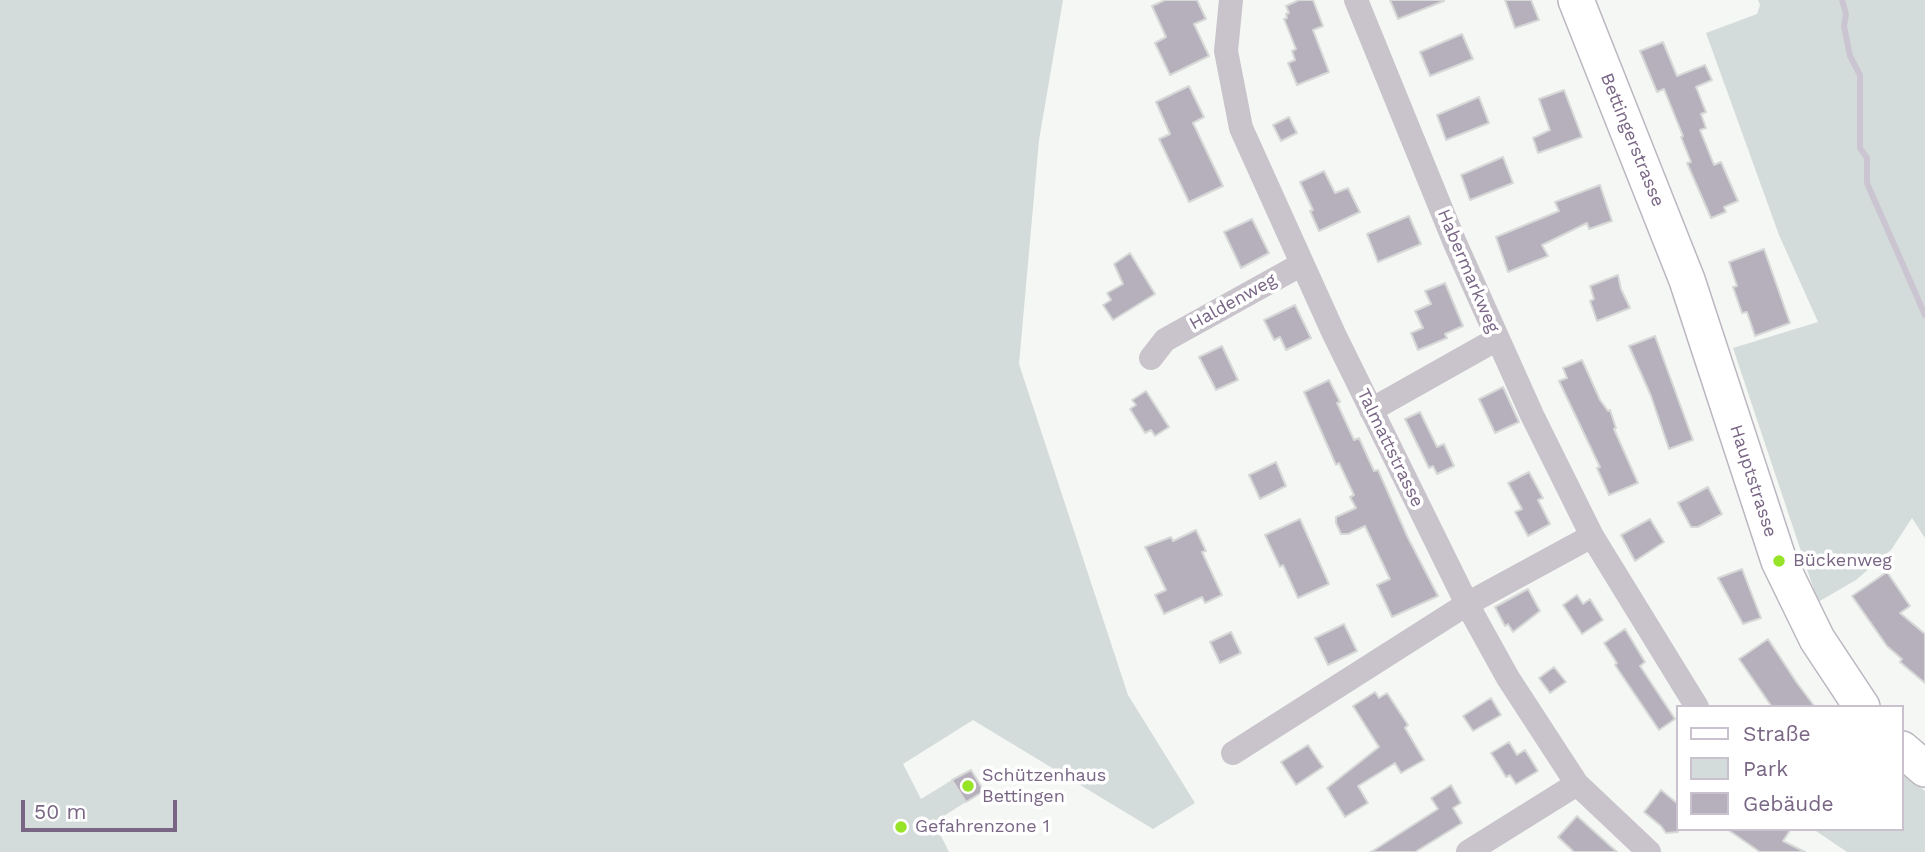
<!DOCTYPE html>
<meta charset="utf-8">
<style>
body{margin:0}
#map{position:relative;width:1925px;height:852px;overflow:hidden;background:#f4f7f4;font-family:"Work Sans",sans-serif}
canvas{display:block}
.legend{position:absolute;left:1676px;top:705px;width:228px;height:126px;box-sizing:border-box;background:#fff;border:2px solid #c9c2ce;margin:0;padding:9px 12px;list-style:none;font-size:21px;color:#796685}
.legend li{display:flex;align-items:center;gap:14px;height:35px}
.legend b{width:35px;border:2px solid #c9c2ce}
.scale{position:absolute;left:21px;top:800px;width:156px;height:32px;box-sizing:border-box;border:4px solid #796685;border-top:0;padding-left:9px;font-size:21px;line-height:24px;white-space:nowrap;color:#796685;-webkit-text-stroke:5px #fff;paint-order:stroke}
</style>
<div id="map">
<canvas width="1925" height="852"></canvas>
<ul class="legend">
<li><b style="height:9px;background:#fff"></b>Straße</li>
<li><b style="height:19px;background:#d3dcda"></b>Park</li>
<li><b style="height:19px;background:#b6b0bc"></b>Gebäude</li>
</ul>
<div class="scale">50 m</div>
</div>
<script>
const ctx = document.querySelector('canvas').getContext('2d');
ctx.lineJoin = 'round';
function fillPath(path, color) {
  ctx.fillStyle = color;
  ctx.fill(path, 'evenodd');
}
function stroke(path, color, width, dash) {
  ctx.strokeStyle = color;
  ctx.lineWidth = width;
  ctx.lineCap = dash ? 'butt' : 'round';
  ctx.setLineDash(dash || []);
  ctx.stroke(path);
}
function label(font, color, halo, rows, align = 'center') {
  ctx.font = font + ' "Work Sans",sans-serif';
  ctx.lineWidth = 7;
  ctx.setLineDash([]);
  ctx.textBaseline = 'middle';
  ctx.strokeStyle = halo;
  ctx.fillStyle = color;
  for (const [text, x, y, turn = 0] of rows) {
    ctx.save();
    ctx.translate(x, y);
    ctx.rotate((+turn || 0) * Math.PI / 180);
    ctx.textAlign = isNaN(turn) ? turn : align;
    if (halo) ctx.strokeText(text, 0, 0);
    ctx.fillText(text, 0, 0);
    ctx.restore();
  }
}
const green = new Path2D(`
 M0 0H1063L1039 140 1019 364 1128 695 1195 803 1153 829 973 720 903 764 921 799 952 780 966 802 934 822 949 852H0Z
 M1758 0H1925V538L1912 518 1891 550 1856 580 1818 602 1733 348 1818 322 1779 235 1706 33 1757 14 1760 5Z
 M1902 773 1925 791V852H1847L1813 829H1902Z`);
const stream = new Path2D(`
 M1842 0 1846 14 1844 26 1850 56 1860 75V148L1867 158V183L1925 315`);
const building = new Path2D(`
 M1165 0H1197L1206 19 1194 24 1209 56 1170 75 1155 43 1166 37 1152 6Z
 M1299 0H1313L1323 26 1313 30 1329 72 1297 85 1288 63 1295 60 1292 51 1296 49 1284 19 1287 18 1286 14 1289 13 1286 6Z
 M1390 0H1444V1L1398 19Z
 M1505 0H1531L1539 20 1515 28Z
 M1462 34 1473 59 1430 76 1420 52Z
 M1663 42 1677 76 1705 65 1712 80 1696 87 1706 112 1701 114 1706 128 1700 130 1714 165 1721 162 1738 201 1724 207 1726 212 1711 218 1687 163 1691 162 1681 137 1683 136 1664 89 1657 92 1640 51Z
 M1189 86 1204 117 1193 123 1223 186 1189 202 1159 139 1170 134 1156 102Z
 M1564 90 1582 137 1538 153 1533 138 1550 130 1539 99Z
 M1479 97 1489 123 1446 140 1437 115Z
 M1289 117 1297 133 1281 141 1273 125Z
 M1503 157 1513 183 1470 200 1461 175Z
 M1324 171 1335 193 1348 188 1360 212 1319 231 1310 211 1313 210 1300 182Z
 M1600 185 1612 221 1589 229 1587 223 1542 245 1548 256 1508 272 1496 237 1559 211 1555 202Z
 M1409 216 1421 244 1378 262 1367 234Z
 M1252 219 1269 253 1241 268 1224 232Z
 M1764 249 1790 323 1755 336 1747 312 1742 313 1733 287 1737 286 1729 262Z
 M1130 253 1155 294 1113 320 1103 305 1111 300 1107 293 1123 284 1114 264Z
 M1618 275 1621 289 1630 308 1597 321 1590 301 1594 299 1590 286Z
 M1445 283 1463 326 1445 334 1447 338 1418 350 1411 333 1423 328 1415 311 1431 304 1425 291Z
 M1295 305 1311 338 1286 350 1280 337 1274 340 1264 320Z
 M1655 336 1693 440 1669 449 1651 396 1629 346Z
 M1222 346 1238 380 1216 390 1199 357Z
 M1582 360 1600 400 1608 411 1610 410 1616 428 1614 429 1638 483 1609 495 1597 468 1600 467 1559 381 1567 378 1563 368Z
 M1329 380 1340 402 1337 403 1354 440 1359 438 1374 471 1378 470 1407 536 1438 596 1392 617 1377 585 1390 579 1365 526 1348 534H1341L1336 523V517L1356 508 1350 497 1354 495 1339 463 1336 465 1304 392Z
 M1503 387 1519 422 1495 433 1479 399Z
 M1146 391 1169 427 1155 436 1151 430 1145 433 1130 409 1136 405 1132 400Z
 M1420 412 1437 447 1444 444 1454 466 1437 474 1433 466 1429 468 1405 419Z
 M1276 462 1286 486 1260 499 1249 475Z
 M1529 472 1543 498 1538 500 1550 524 1528 536 1515 512 1522 509 1508 483Z
 M1708 487 1722 514 1698 527H1691L1678 503Z
 M1300 519 1329 584 1298 598 1283 565 1280 567 1265 535Z
 M1650 519 1664 542 1635 561 1621 535Z
 M1196 530 1206 551 1202 552 1222 595 1205 603 1202 597 1164 614 1155 595 1166 590 1145 547 1171 537 1173 541Z
 M1742 569 1761 618 1743 624 1718 578Z
 M1887 572 1910 606 1900 613 1925 634V683L1900 662 1902 659 1887 646 1852 596Z
 M1528 589 1540 611 1513 632 1508 624 1505 626 1495 607Z
 M1577 595 1583 604 1590 599 1603 620 1582 634 1563 605Z
 M1344 624 1357 651 1328 665 1315 638Z
 M1625 629 1645 662 1640 666 1675 719 1659 730 1615 665 1617 663 1604 643Z
 M1231 632 1241 653 1220 663 1210 642Z
 M1768 639 1797 683 1815 707H1772L1739 659Z
 M1554 667 1566 682 1550 693 1539 678Z
 M1375 692 1379 698 1387 693 1408 725 1405 728 1424 760 1401 773 1395 763 1358 786 1368 803 1345 817 1327 788 1379 747 1353 706Z
 M1491 698 1501 715 1473 731 1463 716Z
 M1509 742 1517 755 1525 750 1538 771 1516 784 1510 775 1506 777 1491 753Z
 M1308 745 1323 767 1296 785 1281 762Z
 M971 770 984 791 966 802 952 780Z
 M1451 785 1461 803 1453 808 1462 823 1415 852H1371L1438 809 1431 798Z
 M1661 790 1678 804V832L1666 833 1661 826 1644 812Z
 M1577 816 1617 852H1574L1558 837Z
 M1727 829H1791L1783 841 1805 852H1760Z`);
const street = new Path2D(`
 M1231 0 1226 51 1241 128 1334 334 1467 604 1508 678 1577 784 1649 852
 M1356 0 1455 243 1532 415 1592 536
 M1151 358 1165 340 1302 264
 M1371 410 1497 339
 M1233 753 1467 604 1592 536 1697 707
 M1468 852 1577 784`);
const secondary = new Path2D(`
 M1576 0 1687 280 1779 561 1817 639 1862 707
 M1902 749 1925 769`);
const markers = [
 [1779,561,7,"#97e328"],
 [968,786,7,"#97e328"],
 [901,827,7,"#97e328"]
];
const streetNames = [
 ["Bettingerstrasse",1632,140,68],
 ["Habermarkweg",1468,271,67],
 ["Haldenweg",1233,302,-29],
 ["Talmattstrasse",1390,448,64],
 ["Hauptstrasse",1753,481,72]
];
const poiNames = [
 ["Bückenweg",1793,561],
 ["Schützenhaus",982,776],
 ["Bettingen",982,797],
 ["Gefahrenzone 1",915,827]
];
fillPath(green, '#d3dcda');
stroke(stream, '#cbc5d2', 6);
fillPath(building, '#b6b0bc');
stroke(building, '#d6d9d7', 2);
stroke(secondary, '#bcb6c0', 38);
stroke(street, '#c9c4cb', 24);
stroke(secondary, '#fff', 35);
for (const [x, y, r, color] of markers) {
  const dot = new Path2D();
  dot.arc(x, y, r, 0, 2 * Math.PI);
  ctx.fillStyle = color;
  ctx.fill(dot);
  stroke(dot, '#fff', 2.5);
}
label('18px', '#796685', '#fff', streetNames);
label('18px', '#796685', '#fff', poiNames, 'left');
</script>
